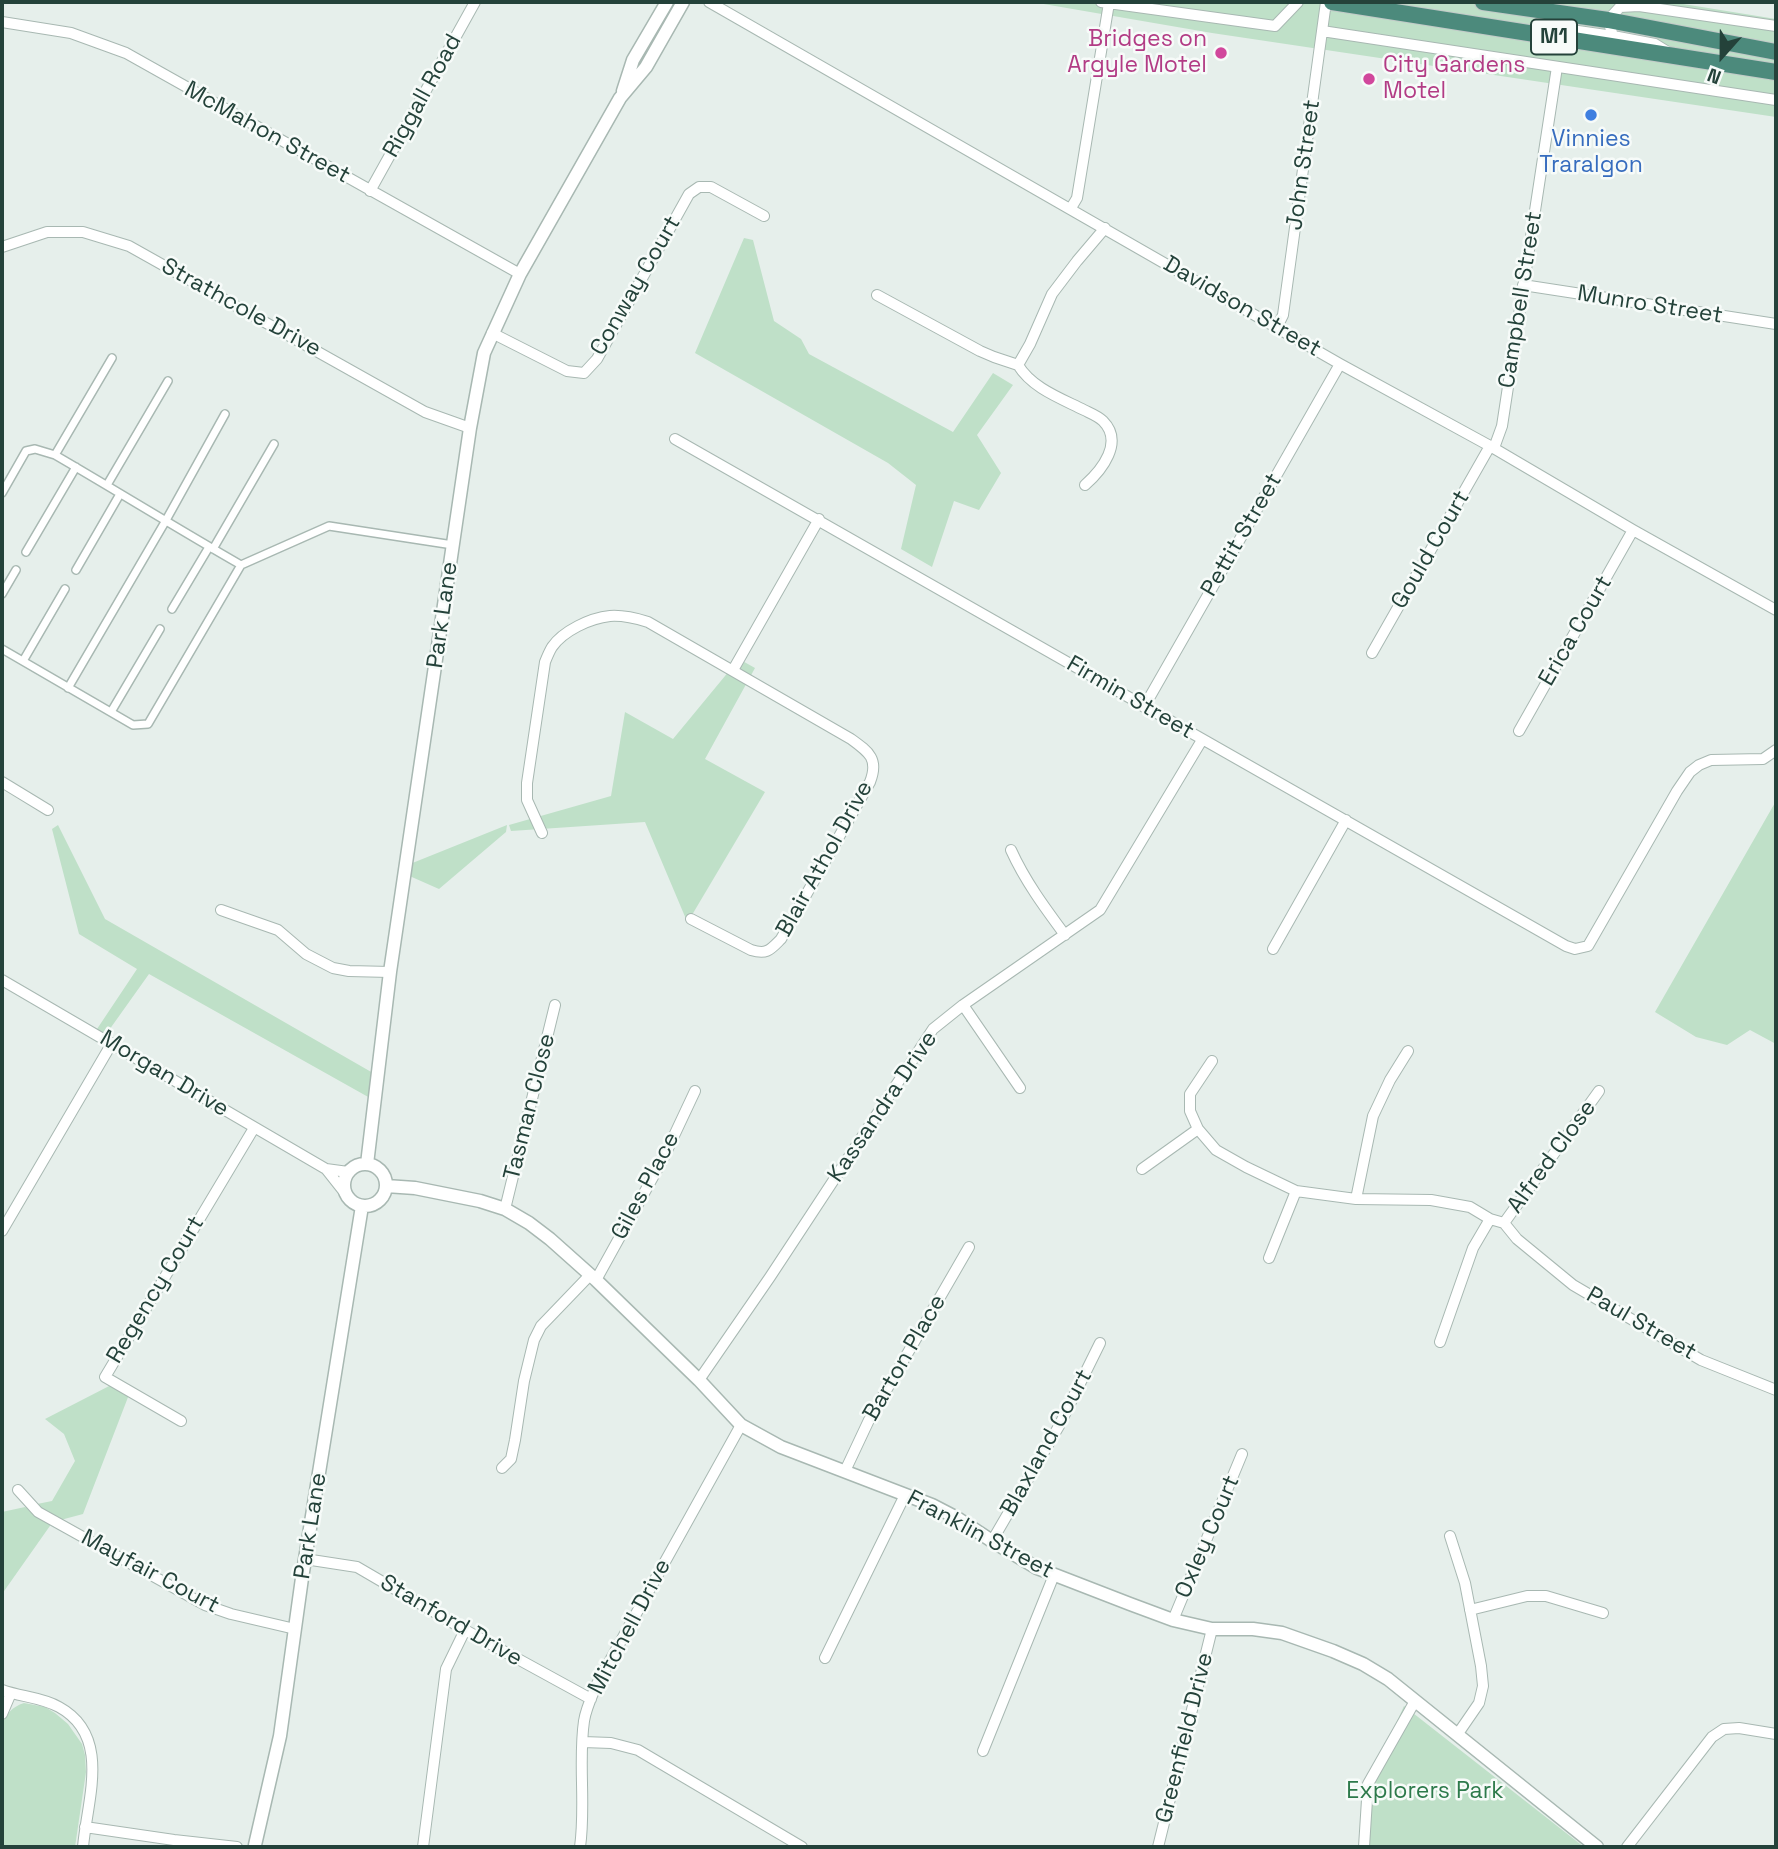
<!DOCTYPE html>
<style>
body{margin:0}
#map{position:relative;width:1778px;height:1849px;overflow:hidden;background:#e6efeb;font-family:"Space Grotesk",sans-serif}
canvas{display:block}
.frame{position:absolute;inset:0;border:4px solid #24423a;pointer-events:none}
.north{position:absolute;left:1687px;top:21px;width:70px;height:70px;-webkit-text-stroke:5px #f7fbf9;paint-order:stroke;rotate:201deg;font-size:19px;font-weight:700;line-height:28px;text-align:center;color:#24423a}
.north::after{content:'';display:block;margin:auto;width:24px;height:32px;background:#24423a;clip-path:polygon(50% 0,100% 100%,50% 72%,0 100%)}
</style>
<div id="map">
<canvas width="1778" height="1849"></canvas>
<div class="frame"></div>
<div class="north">N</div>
</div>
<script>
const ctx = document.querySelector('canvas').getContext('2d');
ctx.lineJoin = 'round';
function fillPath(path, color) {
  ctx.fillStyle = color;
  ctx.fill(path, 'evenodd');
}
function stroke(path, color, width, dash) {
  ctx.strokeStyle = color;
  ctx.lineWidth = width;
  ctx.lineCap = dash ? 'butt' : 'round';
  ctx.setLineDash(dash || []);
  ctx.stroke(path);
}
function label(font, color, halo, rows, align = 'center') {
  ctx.font = font + ' "Space Grotesk",sans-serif';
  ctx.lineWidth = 5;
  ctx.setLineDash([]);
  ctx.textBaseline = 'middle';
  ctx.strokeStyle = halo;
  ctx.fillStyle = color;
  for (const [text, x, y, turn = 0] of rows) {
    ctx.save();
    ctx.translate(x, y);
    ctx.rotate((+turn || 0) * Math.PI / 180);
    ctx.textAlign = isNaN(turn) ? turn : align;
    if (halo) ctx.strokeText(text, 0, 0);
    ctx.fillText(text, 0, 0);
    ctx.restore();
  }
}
const green = new Path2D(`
 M1032 2H1671L1776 19V117L1212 33Z
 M744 238 753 240 774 321 801 339 809 354 953 432 993 373 1013 385 977 435 1001 473 979 510 954 501 932 567 901 549 916 485 888 463 695 353Z
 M739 659 755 668 705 759 765 792 689 920 686 919 645 822 511 831 509 825 611 796 625 712 673 739Z
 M1776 801V1044L1750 1030 1727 1045 1696 1037 1655 1012Z
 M58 825 105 919 373 1073 370 1098 149 974 102 1040 93 1035 137 969 79 934 52 829Z
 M507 825 506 832 439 889 405 874V866Z
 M115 1383 130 1392 83 1514 53 1522 27 1506 52 1501 75 1461 64 1434 45 1419Z
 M25 1507 52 1523 2 1594V1512Z
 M24 1703 45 1707 55 1713 68 1724 82 1744 85 1755 86 1772 75 1847H2V1724C7 1713 12 1707 24 1703Z
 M1404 1706 1584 1847H1365L1368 1784Z`);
const pedestrian = new Path2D(`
 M112 358 55 455C117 491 178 529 241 565L329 526 453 545
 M107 485 168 381
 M2 493 26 451 35 449 55 455
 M213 549 274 444
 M26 552 76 467
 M76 570 120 494
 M2 594 16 570
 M172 609 209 547
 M2 649 133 725 148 724 241 565
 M23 661 65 589
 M68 688 165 522 225 414
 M111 712 160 629`);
const minor = new Path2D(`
 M709 2 1340 364 1490 446 1633 530 1776 610
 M1101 2 1275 26 1298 2
 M2 22 71 33 126 53 520 274
 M1557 28 1613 36
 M1322 31 1776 100
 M1668 52 1655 44 1613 36 1608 20 1620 7 1639 6 1776 26
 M370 191 475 2
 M1071 208 1077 198 1109 3
 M2 247 47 232H83L129 246 425 412 470 428
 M1523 285 1776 324
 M877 295 980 351 994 357 1018 365C1032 388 1060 398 1084 410 1090 413 1098 416 1103 421 1124 442 1102 470 1085 485
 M1277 327 1283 315 1326 2
 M492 333 567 371 584 373 597 359 689 194 699 187H711L764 216
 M1018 365 1030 344 1052 294 1077 261 1105 228
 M675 439 1566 946 1575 949 1588 946 1677 791 1690 772 1699 765 1711 760 1763 759 1776 750
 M1494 448 1502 426 1557 67
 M1372 653 1490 446
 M733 670 819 519
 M1144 707 1340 364
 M1519 731 1633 530
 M2 782 48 810
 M542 833 527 800V783L545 662C547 657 549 652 552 647 563 631 590 618 610 616 623 615 635 618 648 622L851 739C869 752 879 759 870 782L781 939C770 950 767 955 751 950L691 919
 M1011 850C1025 881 1045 908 1065 935
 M221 910 278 930 306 954 333 968 349 971 390 972
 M1273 949 1346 820
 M2 980 326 1169 348 1172
 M963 1005 1020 1088
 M1212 1061 1190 1094V1111L1198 1129 1216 1150 1246 1167 1296 1191 1356 1199 1431 1200 1470 1207 1490 1219 1504 1223 1517 1239 1573 1285 1701 1360 1776 1390
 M326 1169 345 1193
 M1142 1169 1198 1129
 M1356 1199 1373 1116 1390 1080 1408 1051
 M505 1209 555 1005
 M1504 1223 1599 1091
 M2 1231 112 1043
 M1269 1258 1296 1191
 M596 1280 664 1157 695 1091
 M1440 1342 1473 1248 1490 1219
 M699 1380 770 1277 933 1029 963 1005 1100 910 1202 740
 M181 1421 105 1377 254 1128
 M502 1468 511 1459 515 1440 524 1381 534 1340 541 1326 590 1275
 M845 1471 869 1420 969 1247
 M18 1490 38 1512 205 1605 231 1614 295 1629
 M1450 1536 1465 1583 1481 1666 1483 1686 1479 1703 1457 1735
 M992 1541 1059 1426 1100 1343
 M305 1559 357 1567 465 1630 591 1699
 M1470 1610 1527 1596H1546L1603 1613
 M1173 1620 1242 1454
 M825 1658 905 1495
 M2 1690C21 1697 41 1697 59 1707 112 1736 87 1800 83 1847
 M2 1714 11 1693
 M583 1742 611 1743 638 1750 802 1847
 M983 1751 1054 1575
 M85 1827 174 1840 237 1847
 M423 1847 446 1669 465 1630
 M580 1847C586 1805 578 1762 584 1721 586 1708 592 1696 597 1684L741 1425
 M1158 1847 1212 1629
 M1364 1847 1368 1784 1415 1701
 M1627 1847 1712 1737 1724 1729 1739 1728 1776 1734`);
const tertiary = new Path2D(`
 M623 91 633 60 667 2
 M344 1185a21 21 0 1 1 42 0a21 21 0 1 1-42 0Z
 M367 1164 390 972 470 428 484 353 520 274 620 98 646 67 683 2
 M386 1186 415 1188 480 1201 505 1209 529 1223 550 1239 596 1280 699 1380 741 1425 781 1447 932 1505 957 1518 992 1541 1037 1568 1130 1604 1173 1620 1212 1629H1253L1282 1633 1333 1651 1363 1664 1388 1679 1597 1847
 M255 1845 280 1736 302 1578 362 1206`);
const trunk = new Path2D(`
 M1332 2 1776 72
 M1483 2 1608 20 1776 52`);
const markers = [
 [1221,53,7,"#d1479c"],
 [1369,79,7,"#d1479c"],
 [1591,115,7,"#3f7fe0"]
];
const shields = [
 [1554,37,46]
];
const shieldNames = [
 ["M1",1554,37]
];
const hotelNames = [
 ["Bridges on",1207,40],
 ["Argyle Motel",1207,66],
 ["City Gardens",1383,66,"left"],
 ["Motel",1383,92,"left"]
];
const streetNames = [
 ["Riggall Road",423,96,-61],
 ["McMahon Street",267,133,29],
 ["John Street",1304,165,-82],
 ["Conway Court",636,286,-60],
 ["Campbell Street",1521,300,-81],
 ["Munro Street",1650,305,9],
 ["Davidson Street",1242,307,30],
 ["Strathcole Drive",241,308,29],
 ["Pettit Street",1242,535,-60],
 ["Gould Court",1431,550,-60],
 ["Park Lane",443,615,-82],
 ["Erica Court",1576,631,-60],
 ["Firmin Street",1130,698,30],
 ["Blair Athol Drive",825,859,-61],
 ["Morgan Drive",164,1074,31],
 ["Tasman Close",530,1107,-76],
 ["Kassandra Drive",883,1107,-56],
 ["Alfred Close",1552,1157,-54],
 ["Giles Place",646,1186,-62],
 ["Regency Court",156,1290,-59],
 ["Paul Street",1641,1324,30],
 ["Barton Place",905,1358,-60],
 ["Blaxland Court",1047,1443,-61],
 ["Park Lane",311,1526,-81],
 ["Franklin Street",980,1535,28],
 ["Oxley Court",1208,1537,-67],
 ["Mayfair Court",150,1572,28],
 ["Stanford Drive",451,1621,30],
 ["Mitchell Drive",630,1627,-62],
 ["Greenfield Drive",1185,1738,-76]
];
const shopNames = [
 ["Vinnies",1591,140],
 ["Traralgon",1591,166]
];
const parkNames = [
 ["Explorers Park",1425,1792]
];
fillPath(green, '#bfe0c8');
stroke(pedestrian, '#a8b8b2', 10);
stroke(minor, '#a8b8b2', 12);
stroke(tertiary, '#a8b8b2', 15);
stroke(trunk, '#c2cac8', 18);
stroke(pedestrian, '#fff', 7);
stroke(minor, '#fff', 10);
stroke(tertiary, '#fff', 12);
stroke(trunk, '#4c8a7c', 16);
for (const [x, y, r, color] of markers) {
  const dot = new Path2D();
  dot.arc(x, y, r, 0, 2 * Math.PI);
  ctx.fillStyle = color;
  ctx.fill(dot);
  stroke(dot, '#f7fbf9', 2.5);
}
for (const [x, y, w] of shields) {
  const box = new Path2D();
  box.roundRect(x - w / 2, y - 17.5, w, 35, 5);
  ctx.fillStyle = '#f7fbf9';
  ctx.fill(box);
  stroke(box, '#24423a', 2);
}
label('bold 21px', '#24423a', null, shieldNames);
label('23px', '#b23c85', '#f7fbf9', hotelNames, 'right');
label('23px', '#24423a', '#f7fbf9', streetNames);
label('23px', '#366cbe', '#f7fbf9', shopNames);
label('23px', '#2d7a4b', '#f7fbf9', parkNames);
</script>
